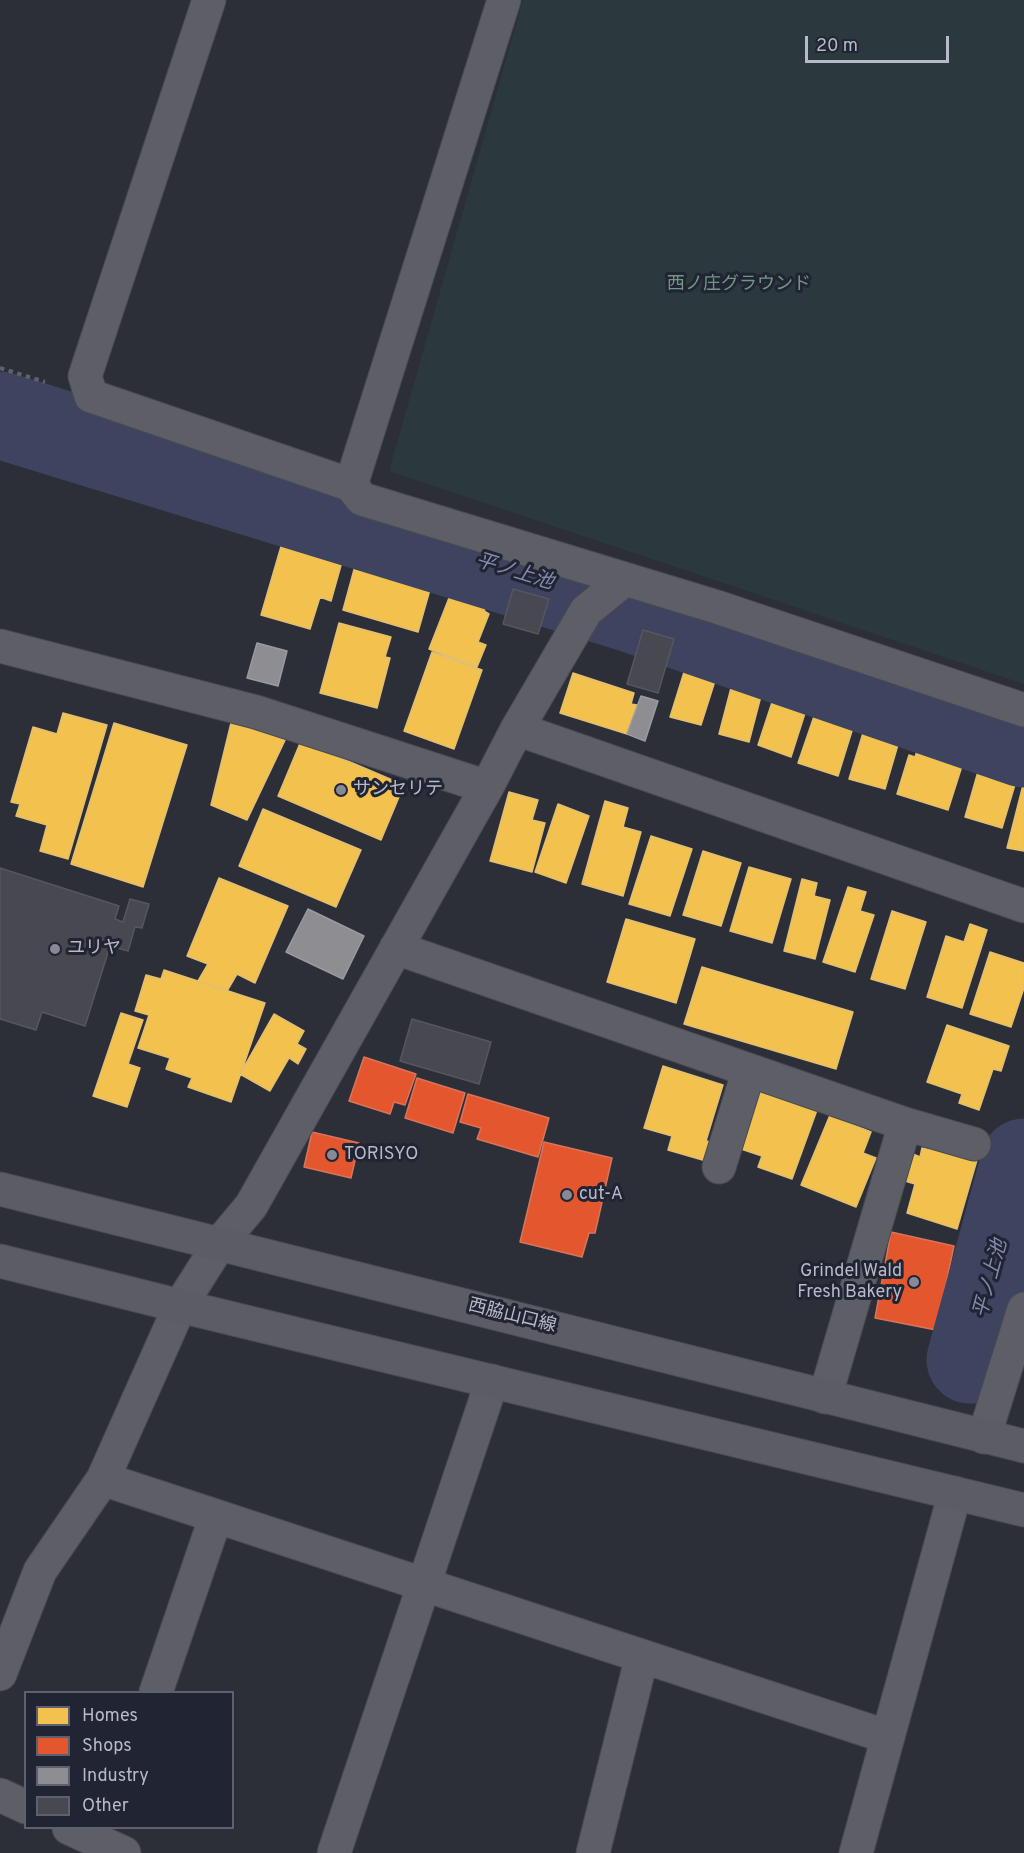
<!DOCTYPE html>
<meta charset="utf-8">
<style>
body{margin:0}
#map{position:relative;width:1024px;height:1853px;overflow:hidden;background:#2d2f38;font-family:Overpass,sans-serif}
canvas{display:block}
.legend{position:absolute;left:24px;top:1691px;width:210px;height:138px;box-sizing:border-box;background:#202433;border:2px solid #5d606f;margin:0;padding:8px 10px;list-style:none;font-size:18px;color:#b8bac8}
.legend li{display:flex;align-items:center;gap:12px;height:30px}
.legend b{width:30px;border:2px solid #5d606f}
.scale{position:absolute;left:805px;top:36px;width:144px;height:27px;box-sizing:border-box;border:3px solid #b8bac8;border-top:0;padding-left:8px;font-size:18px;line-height:21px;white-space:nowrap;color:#b8bac8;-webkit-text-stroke:4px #202433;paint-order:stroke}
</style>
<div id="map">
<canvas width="1024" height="1853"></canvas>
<ul class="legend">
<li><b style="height:16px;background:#f2c14e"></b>Homes</li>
<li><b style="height:16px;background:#e4572e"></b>Shops</li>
<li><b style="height:16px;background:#8d8d92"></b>Industry</li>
<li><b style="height:16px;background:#474850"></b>Other</li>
</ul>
<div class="scale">20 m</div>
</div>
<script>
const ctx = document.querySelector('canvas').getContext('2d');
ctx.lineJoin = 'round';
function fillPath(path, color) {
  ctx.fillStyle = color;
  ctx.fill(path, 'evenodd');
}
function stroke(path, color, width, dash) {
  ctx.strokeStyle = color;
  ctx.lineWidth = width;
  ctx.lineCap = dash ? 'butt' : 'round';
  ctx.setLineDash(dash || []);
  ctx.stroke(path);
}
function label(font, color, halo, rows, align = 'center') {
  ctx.font = font + ' Overpass,"Noto Sans JP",sans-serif';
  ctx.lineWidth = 6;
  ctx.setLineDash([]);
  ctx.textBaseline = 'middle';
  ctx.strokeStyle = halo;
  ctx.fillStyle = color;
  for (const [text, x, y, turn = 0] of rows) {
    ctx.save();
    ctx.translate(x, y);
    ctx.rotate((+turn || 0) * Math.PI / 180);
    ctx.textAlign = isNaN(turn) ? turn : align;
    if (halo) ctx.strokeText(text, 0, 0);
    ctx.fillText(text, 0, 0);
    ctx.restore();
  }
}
const green = new Path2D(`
 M523 0H1024V684L389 471Z`);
const homes = new Path2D(`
 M287 526 347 544 331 601 320 597 310 629 261 615Z
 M361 544 437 565 418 632 343 610Z
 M458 575 493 589 484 611 489 614 478 642 486 645 477 667 429 649Z
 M339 623 391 637 385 657 390 658 377 708 320 693Z
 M432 652 482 670 454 749 404 731Z
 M690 653 721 662 701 725 670 717Z
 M737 665 767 673 749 742 719 734Z
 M573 673 634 693 631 704 637 705 627 734 560 713Z
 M781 675 814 685 791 757 758 745Z
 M822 693 860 705 838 776 798 763Z
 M870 710 905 721 885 789 849 779Z
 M63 713 107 725 68 859 40 851 47 825 16 816 20 804 11 802 33 727 57 734Z
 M114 723 187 745 143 887 71 864Z
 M231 723 287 736 247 820 211 805Z
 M924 730 969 744 948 810 897 794 909 755 915 757Z
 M301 741 404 785 381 840 278 796Z
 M985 747 1023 758 1002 828 965 817Z
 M1024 781V851L1007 848Z
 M509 792 538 800 532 820 545 823 532 872 490 861Z
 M605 801 628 808 623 827 641 832 623 896 582 884Z
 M558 804 589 816 566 883 535 872Z
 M263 809 361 850 336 907 239 866Z
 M651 836 692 849 670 916 629 904Z
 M703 851 741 863 721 926 683 915Z
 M749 867 791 879 772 943 730 931Z
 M219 878 288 906 255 983 237 974 227 991 198 981 208 964 187 956Z
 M802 879 817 883 814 896 830 900 815 959 784 951Z
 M848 887 866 892 860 911 874 915 855 972 823 962Z
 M892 911 926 922 905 989 871 979Z
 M626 919 695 939 676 1003 607 982Z
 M970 924 987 930 962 1008 927 997 946 936 964 942Z
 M990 952 1024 963V988L1011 1027 970 1014Z
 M702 967 853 1012 836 1069 684 1024Z
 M164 970 265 1003 231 1102 188 1087 192 1078 166 1069 170 1058 138 1048 149 1015 135 1011 146 975 161 979Z
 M121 1013 143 1020 128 1064 140 1068 127 1107 93 1096Z
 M274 1014 304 1031 297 1044 306 1049 298 1064 289 1058 270 1091 240 1074Z
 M947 1025 1009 1046 1001 1071 993 1069 979 1110 959 1103 962 1094 927 1082Z
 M663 1066 723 1085 706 1141 712 1142 706 1161 668 1150 672 1136 644 1128Z
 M761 1091 817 1110 792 1179 758 1167 762 1156 741 1149Z
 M830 1115 871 1132 863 1153 876 1158 856 1207 801 1185Z
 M933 1147 977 1160 957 1229 907 1213 915 1184 905 1181 913 1154 920 1157 922 1148 932 1150Z`);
const shops = new Path2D(`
 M364 1057 416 1074 405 1105 394 1102 390 1114 349 1101Z
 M417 1078 465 1093 453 1133 405 1118Z
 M468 1094 549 1118 538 1157 477 1139 481 1128 460 1122Z
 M312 1132 359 1143 351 1178 304 1167Z
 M544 1142 612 1158 595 1233H589L582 1257 520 1242Z
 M891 1232 954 1246 936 1330 875 1318Z`);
const industry = new Path2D(`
 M257 643 287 651 278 686 247 678Z
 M641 696 658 701 645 741 627 734Z
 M308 909 364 936 343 979 286 952Z`);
const river = new Path2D(`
 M0 415 635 610 1024 744
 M970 1360 1024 1162`);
const building = new Path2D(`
 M513 589 549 599 538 634 503 624Z
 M643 630 674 639 658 693 627 684Z
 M0 868 119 906 115 919 123 922 130 899 149 904 142 928 135 927 128 951 110 946 85 1026 42 1012 36 1030 0 1019Z
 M412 1019 491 1042 479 1084 400 1061Z`);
const path = new Path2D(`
 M0 368 45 382`);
const street = new Path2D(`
 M209 0 85 376 91 396 351 485 362 499 717 607 1024 710
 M351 485 504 0
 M0 646 256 712 487 787
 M517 729 1024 906
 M396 948 905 1124 825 1397
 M905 1124 974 1144
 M719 1167 749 1070
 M984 1437 1024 1309
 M103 1479 180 1306 220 1243 251 1206 487 787 517 729 586 611 625 579
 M0 1674 40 1571 103 1479 888 1737
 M156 1692 216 1516
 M0 1795 26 1807
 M69 1828 124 1853
 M334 1853 492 1381
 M593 1853 642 1656
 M856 1853 955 1493`);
const secondary = new Path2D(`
 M0 1189 1024 1446
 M0 1261 180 1306 1024 1510`);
const markers = [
 [341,790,6,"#878996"],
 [55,949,6,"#878996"],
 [332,1155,6,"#878996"],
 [567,1195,6,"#878996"],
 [914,1282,6,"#878996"]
];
const parkNames = [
 ["西ノ庄グラウンド",739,285]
];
const poiNames = [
 ["サンセリテ",353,790],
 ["ユリヤ",67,949],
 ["TORISYO",344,1155],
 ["cut-A",579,1195],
 ["Grindel Wald",902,1272,"right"],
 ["Fresh Bakery",902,1293,"right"]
];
const streetNames = [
 ["西脇山口線",512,1317,14]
];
const waterNames = [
 ["平ノ上池",514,573,17],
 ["平ノ上池",992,1279,-75]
];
fillPath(green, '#2b383e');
fillPath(homes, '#f2c14e');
stroke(homes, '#e1bf73', 1.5);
fillPath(shops, '#e4572e');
stroke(shops, '#d7755c', 1.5);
fillPath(industry, '#8d8d92');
stroke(industry, '#9a9aa2', 1.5);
stroke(river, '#3e4460', 87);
fillPath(building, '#474850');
stroke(building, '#555760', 1.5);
stroke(street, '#494a51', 35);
stroke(secondary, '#494a51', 35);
stroke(path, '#60626a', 4, [4.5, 4.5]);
stroke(street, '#5d5e66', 33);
stroke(secondary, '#5b5c65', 33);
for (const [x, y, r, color] of markers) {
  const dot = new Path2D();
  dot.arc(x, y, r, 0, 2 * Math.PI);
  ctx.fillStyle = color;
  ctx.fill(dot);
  stroke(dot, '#202433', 2);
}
label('18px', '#719783', '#202433', parkNames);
label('18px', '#b8bac8', '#202433', poiNames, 'left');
label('18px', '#b8bac8', '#202433', streetNames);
label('italic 20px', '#838aac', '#202433', waterNames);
</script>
